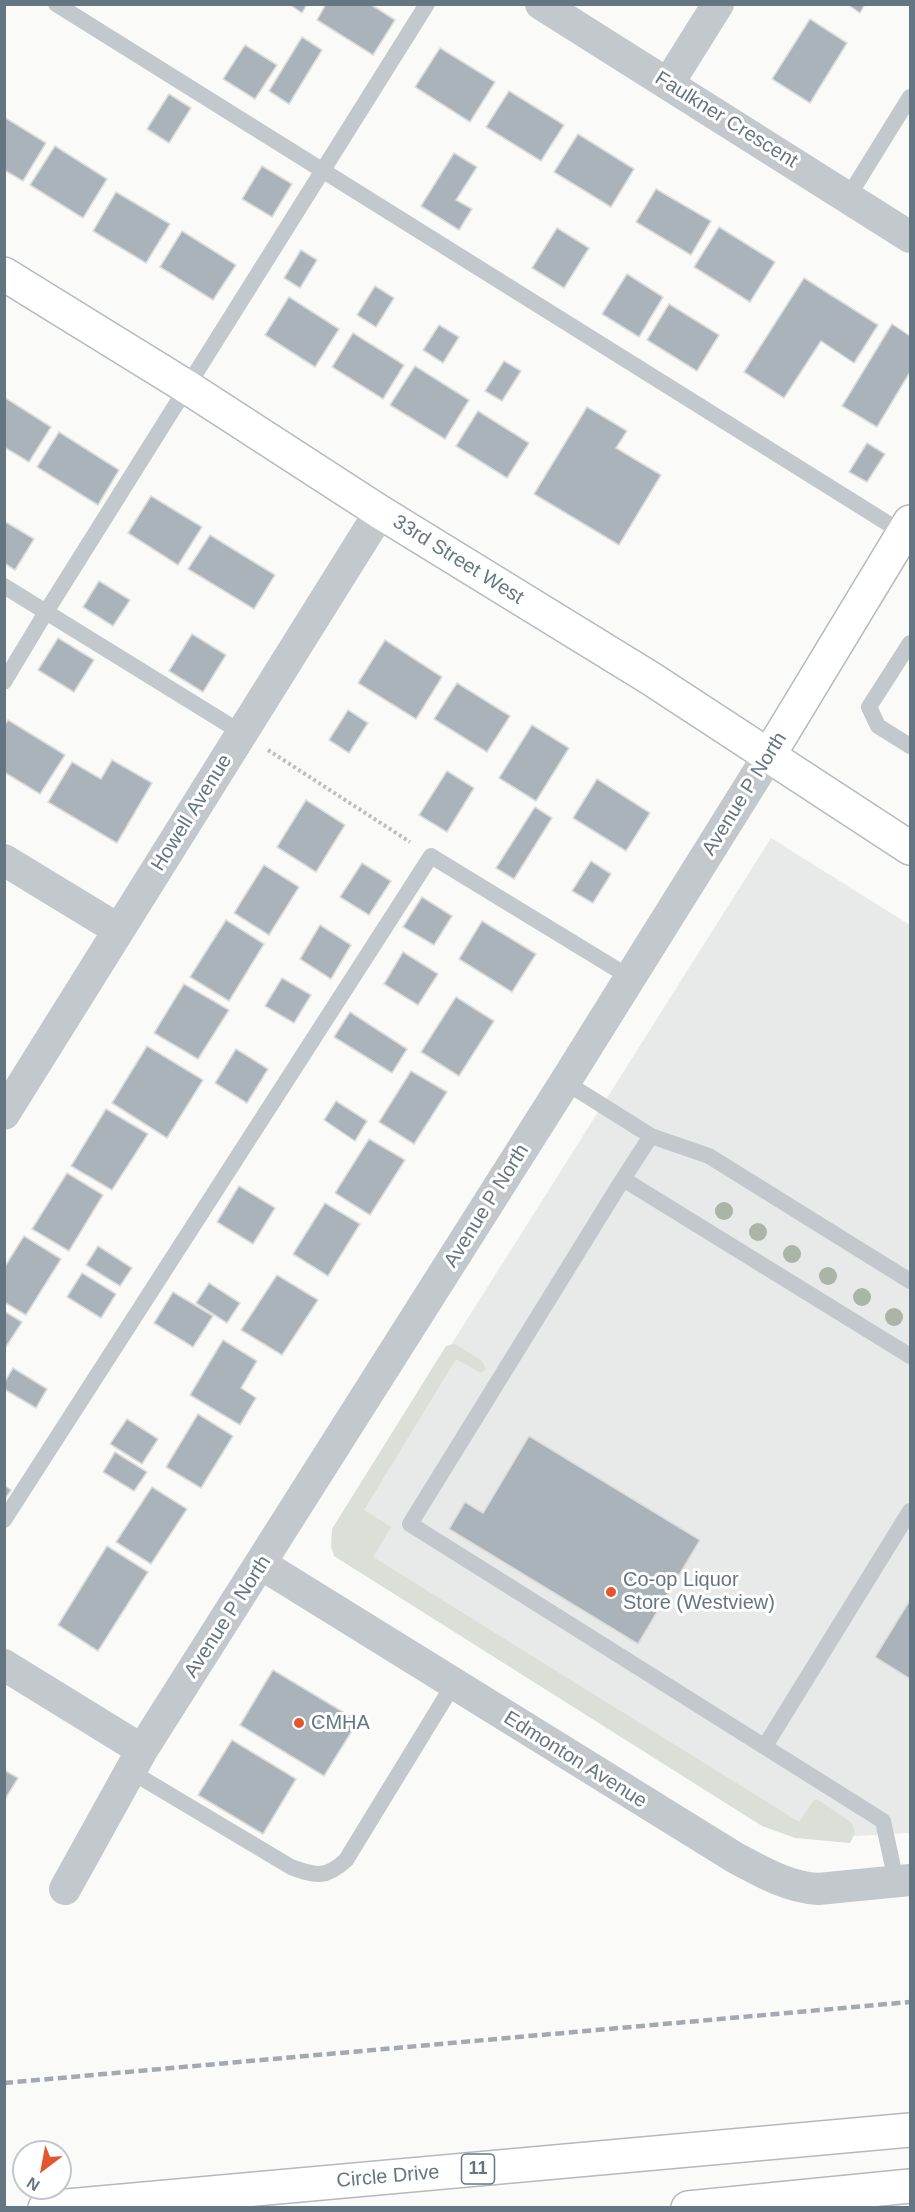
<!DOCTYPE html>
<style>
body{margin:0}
#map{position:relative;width:915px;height:2212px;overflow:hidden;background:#fafaf8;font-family:Arial,sans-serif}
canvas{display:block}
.frame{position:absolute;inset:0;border:6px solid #657683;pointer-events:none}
.north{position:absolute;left:12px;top:2140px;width:60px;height:60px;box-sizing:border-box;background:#fff;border:2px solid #c1c8cd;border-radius:50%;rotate:212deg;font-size:16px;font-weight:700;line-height:24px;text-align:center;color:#657683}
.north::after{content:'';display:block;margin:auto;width:21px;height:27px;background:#e4572e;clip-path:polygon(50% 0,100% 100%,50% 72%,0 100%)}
</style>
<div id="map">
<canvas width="915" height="2212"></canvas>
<div class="frame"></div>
<div class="north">N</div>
</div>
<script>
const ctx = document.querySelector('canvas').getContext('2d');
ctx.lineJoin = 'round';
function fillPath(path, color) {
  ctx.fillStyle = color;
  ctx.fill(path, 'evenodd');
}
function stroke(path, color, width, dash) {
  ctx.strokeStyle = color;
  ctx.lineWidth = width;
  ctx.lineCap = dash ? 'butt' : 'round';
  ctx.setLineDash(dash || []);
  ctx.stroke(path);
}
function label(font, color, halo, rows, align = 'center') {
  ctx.font = font + ' Arial,sans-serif';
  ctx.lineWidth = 6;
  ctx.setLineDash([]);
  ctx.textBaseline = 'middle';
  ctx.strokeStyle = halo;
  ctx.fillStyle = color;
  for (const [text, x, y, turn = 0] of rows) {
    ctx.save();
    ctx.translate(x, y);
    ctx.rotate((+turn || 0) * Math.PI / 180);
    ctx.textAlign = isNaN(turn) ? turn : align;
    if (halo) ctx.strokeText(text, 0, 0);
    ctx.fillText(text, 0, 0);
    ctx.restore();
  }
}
const built = new Path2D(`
 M771 838 910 925V1833L805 1839 342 1558 336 1527Z`);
const green = new Path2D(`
 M455 1344 482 1361 486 1369 481 1373 456 1359 364 1510 391 1527 373 1557 799 1822 814 1800 817 1799 852 1823 855 1833 850 1843 795 1838 762 1826 334 1556 331 1546 332 1529 446 1346Z`);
const building = new Path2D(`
 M289 4H307L302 13Z
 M326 4H370L395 20 373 55 317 20Z
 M847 4H865L860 13Z
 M810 19 847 43 810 103 772 79Z
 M302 37 322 50 289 104 269 91Z
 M245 45 277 65 255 99 223 79Z
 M440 48 495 82 470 122 415 87Z
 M509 91 564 125 541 161 486 127Z
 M169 94 191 108 169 143 147 129Z
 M4 117 46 143 23 181 4 170Z
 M578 134 634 169 611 207 554 172Z
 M55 146 107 179 83 218 30 185Z
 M454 153 477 167 456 200 472 209 459 230 421 206Z
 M262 166 292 184 272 217 242 199Z
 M656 189 711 221 691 255 636 222Z
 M116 192 170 224 146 263 93 231Z
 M719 227 775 262 750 302 694 267Z
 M557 228 589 248 564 288 532 268Z
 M182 231 236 265 213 300 160 267Z
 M301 250 317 260 300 288 284 278Z
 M627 274 663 297 639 337 602 314Z
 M804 278 878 325 854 363 821 341 784 398 744 372Z
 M375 286 394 298 376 327 357 315Z
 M289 297 339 329 315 367 265 335Z
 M669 304 719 335 697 371 647 340Z
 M892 324 910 336V372L877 427 842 406Z
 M439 325 459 337 443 363 423 350Z
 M353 333 404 365 383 399 332 367Z
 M504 361 521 371 502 401 485 391Z
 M415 366 469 400 445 439 390 405Z
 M4 397 51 427 29 462 4 447Z
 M587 407 627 431 616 448 661 475 619 545 534 494Z
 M478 411 529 443 507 478 456 446Z
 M59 432 119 470 98 505 37 467Z
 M867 443 885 454 867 482 849 472Z
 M151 496 202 527 178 565 128 533Z
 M4 521 34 539 15 570 4 563Z
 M210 535 275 575 254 609 188 569Z
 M99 581 130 600 113 626 83 607Z
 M192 634 226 655 203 692 169 671Z
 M58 638 94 660 74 692 38 670Z
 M385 640 442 677 416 719 358 683Z
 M457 683 510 716 487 752 434 719Z
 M348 710 368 723 349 753 329 740Z
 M8 720 65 755 40 794 4 772V726Z
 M532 725 569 748 536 801 499 778Z
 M112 760 152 783 117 843 48 802 72 762 101 779Z
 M447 771 474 788 447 832 419 815Z
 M597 779 650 813 626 851 573 818Z
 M306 800 345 825 316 872 277 847Z
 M535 807 552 818 514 879 496 868Z
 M591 861 611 874 593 903 572 891Z
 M362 863 391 881 369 915 340 897Z
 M264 865 299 887 269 935 234 913Z
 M422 897 452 916 434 945 403 927Z
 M226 920 264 944 229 1001 190 977Z
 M482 921 536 954 512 992 459 959Z
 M320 925 351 945 331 979 300 959Z
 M403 952 438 974 418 1005 384 984Z
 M282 978 311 995 294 1023 265 1006Z
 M184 984 229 1010 198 1059 154 1033Z
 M456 997 494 1021 459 1076 421 1052Z
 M350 1012 407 1049 392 1073 334 1037Z
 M147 1046 203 1080 167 1138 112 1103Z
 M236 1049 268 1069 247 1103 215 1083Z
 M411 1071 447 1092 414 1144 379 1122Z
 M336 1101 367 1121 355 1141 324 1120Z
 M106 1109 148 1134 112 1190 71 1166Z
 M369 1139 405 1160 370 1215 335 1193Z
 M67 1173 103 1195 69 1251 32 1229Z
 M239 1186 275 1208 253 1244 217 1222Z
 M325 1203 360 1224 328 1276 293 1254Z
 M24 1236 61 1259 26 1315 4 1302V1268Z
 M98 1246 132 1268 120 1286 86 1265Z
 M82 1273 116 1294 101 1318 67 1297Z
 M277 1275 318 1300 282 1355 241 1330Z
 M209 1283 240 1303 227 1323 196 1303Z
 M173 1292 213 1316 193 1347 154 1323Z
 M4 1311 22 1322 4 1350Z
 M223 1340 257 1361 241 1388 256 1398 240 1425 190 1395Z
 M13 1368 47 1389 36 1408 4 1389V1383Z
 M198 1414 233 1436 201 1488 166 1467Z
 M127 1419 158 1439 142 1464 110 1444Z
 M529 1436 700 1540 638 1644 449 1529 465 1502 483 1513Z
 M115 1452 147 1472 134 1491 103 1472Z
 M4 1485 11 1490 4 1500Z
 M152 1487 187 1509 151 1564 116 1542Z
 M107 1546 148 1572 98 1651 58 1625Z
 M910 1600V1679L875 1657Z
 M273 1670 358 1721 324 1776 240 1725Z
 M232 1740 296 1779 263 1834 198 1795Z
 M4 1770 18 1778 4 1801Z`);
const path = new Path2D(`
 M268 750 410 842`);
const service = new Path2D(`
 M56 4 908 536
 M848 197 910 97
 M4 586 242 733
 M910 643 869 707 878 726 910 746
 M4 682 46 612 427 4
 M565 1082 651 1136
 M623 1179 651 1136 709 1156 910 1281
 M4 1520 431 856 631 978
 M765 1746 910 1511
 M130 1771 291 1867C315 1876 326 1879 346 1860L453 1685
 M896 1881 883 1821 410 1524 623 1179 910 1356`);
const minor = new Path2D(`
 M541 4 910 237
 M668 84 718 4
 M4 860 119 930
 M4 1114 380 512
 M261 1564 734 1857C760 1871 787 1887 818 1889L910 1880
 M4 1665 142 1750
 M65 1889 142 1750 565 1082 769 755`);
const secondary = new Path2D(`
 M4 274 187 387 380 512 650 678 910 848
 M769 755 910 522`);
const trunk = new Path2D(`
 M45 2208 910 2130
 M688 2208 910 2186`);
const rail = new Path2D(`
 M4 2083 910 2002`);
const trees = [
 [724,1211],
 [758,1232],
 [792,1254],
 [828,1276],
 [862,1297],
 [894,1317]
];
const markers = [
 [611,1592,6,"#e4572e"],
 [299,1723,6,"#e4572e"]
];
const shields = [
 [478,2169,33]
];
const shieldNames = [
 ["11",478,2169]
];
const streetNames = [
 ["Faulkner Crescent",726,120,32],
 ["33rd Street West",458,560,32],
 ["Avenue P North",745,794,-58],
 ["Howell Avenue",192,813,-58],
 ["Avenue P North",487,1206,-58],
 ["Avenue P North",228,1617,-57],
 ["Edmonton Avenue",575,1760,32],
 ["Circle Drive",388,2177,-5]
];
const poiNames = [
 ["Co-op Liquor",623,1580],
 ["Store (Westview)",623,1603],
 ["CMHA",311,1723]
];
fillPath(built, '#e8e9e9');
fillPath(green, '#dadfd7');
fillPath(building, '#aab3b9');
stroke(building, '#dcdcda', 1.5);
stroke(secondary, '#b3babf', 36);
stroke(trunk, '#b4b9bd', 36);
stroke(path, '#bbbfc2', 4, [3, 3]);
stroke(service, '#c3c8cc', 16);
stroke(minor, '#c3c8cc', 32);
stroke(secondary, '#fff', 33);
stroke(trunk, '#fff', 33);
stroke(rail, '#a2aab0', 4.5, [9, 4.5]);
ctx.fillStyle = '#aab4a7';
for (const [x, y] of trees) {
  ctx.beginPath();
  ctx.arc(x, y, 9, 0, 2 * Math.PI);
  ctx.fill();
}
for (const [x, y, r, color] of markers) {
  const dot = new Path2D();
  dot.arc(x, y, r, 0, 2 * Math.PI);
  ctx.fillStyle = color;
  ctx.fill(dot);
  stroke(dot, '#fff', 2);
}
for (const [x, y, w] of shields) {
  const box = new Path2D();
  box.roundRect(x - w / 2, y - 15, w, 30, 4.5);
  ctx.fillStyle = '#fff';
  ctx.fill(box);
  stroke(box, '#657683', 1.5);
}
label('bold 18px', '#657683', null, shieldNames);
label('20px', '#657683', '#fff', streetNames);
label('20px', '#657683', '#fff', poiNames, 'left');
</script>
